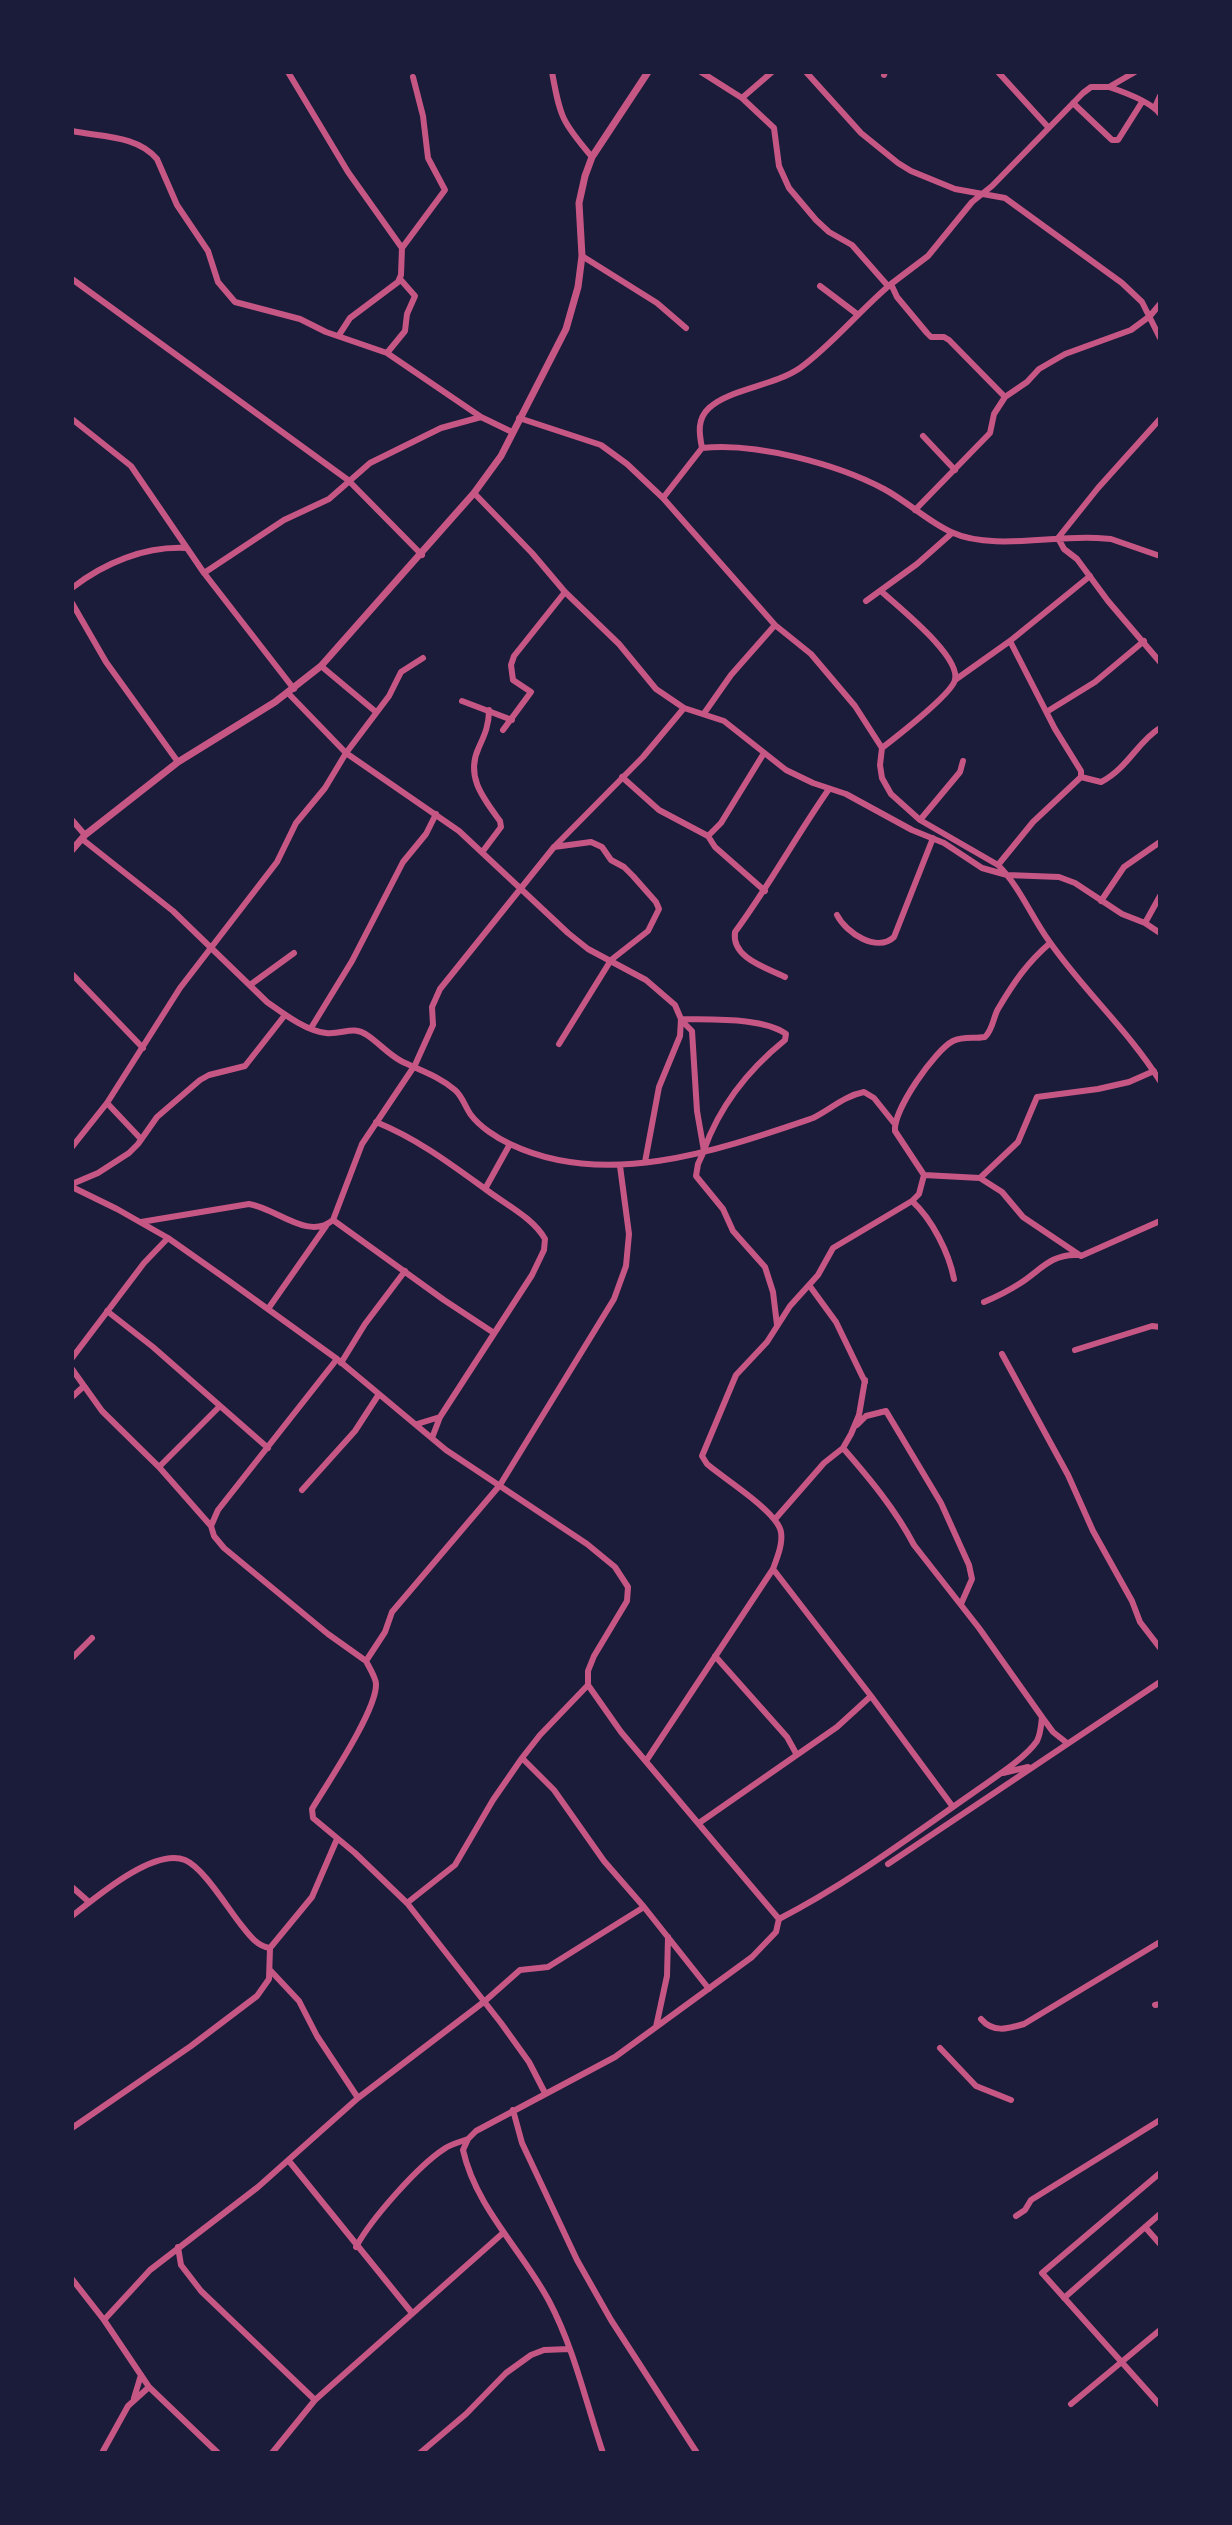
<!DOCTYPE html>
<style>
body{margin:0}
#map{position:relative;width:1232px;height:2525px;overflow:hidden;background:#1b1b3a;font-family:Jost,sans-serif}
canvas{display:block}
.frame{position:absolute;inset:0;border:74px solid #1b1b3a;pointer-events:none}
</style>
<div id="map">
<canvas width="1232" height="2525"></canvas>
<div class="frame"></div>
</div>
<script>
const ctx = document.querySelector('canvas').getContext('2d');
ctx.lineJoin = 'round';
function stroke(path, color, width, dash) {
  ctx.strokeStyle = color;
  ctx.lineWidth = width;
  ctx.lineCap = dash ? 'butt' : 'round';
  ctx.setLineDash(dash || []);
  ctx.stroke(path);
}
const minor = new Path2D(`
 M288 72 348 172 402 248
 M552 72C560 117 562 122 592 157
 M701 72 742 98 774 128 779 166 789 188 816 220 829 232 852 245 888 286
 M806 72 861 133 898 163 911 171 955 189 1005 198 1122 283 1142 302 1160 338
 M998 72 1048 127
 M884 75 885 72
 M1109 87C1124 92 1151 102 1160 114
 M742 98 772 72
 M1073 103 1112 140H1118L1142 102
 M1155 107 1160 96
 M72 131C101 137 137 135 157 159L177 205 208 251 218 282 235 302 300 319 326 332 387 353 481 417 512 432
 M582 256 657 303 686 328
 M72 279 348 480 422 555
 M820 286 857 314
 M339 335 350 318 398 282 401 275 402 248 445 190 428 158 423 116 413 77
 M387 353 405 331 407 314 415 296 400 279
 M1005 397 949 340 944 337H931L927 333 897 297 891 284 928 256 972 202 992 186 1083 93 1091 87H1109L1135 72
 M519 418 601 445 627 464 663 498 775 625 811 654 855 706 882 748 880 765 882 778 891 794 920 820 998 865C1020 887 1031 916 1049 941 1083 990 1128 1030 1160 1081
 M72 419 131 466 204 573 294 689
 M1160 419 1098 488 1058 538 1064 549 1077 559 1108 601 1160 662
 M923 436 955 470
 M702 448C699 433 697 419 709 408 729 389 774 386 800 368 830 347 861 309 891 284
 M474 493 532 553 565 592 619 644 656 689 684 708 724 721 786 770 813 783 846 794 912 830 944 843 982 868 1007 875 1059 877 1075 883 1122 914 1145 923 1160 933
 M663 498 702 448C755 442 837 464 884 489 908 502 927 521 951 532 992 551 1052 535 1097 538L1111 539 1160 556
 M915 510 990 433 994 414 1005 397 1027 382 1039 369 1065 354 1131 330 1150 316 1160 304
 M204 573 284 520 329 499 370 463 441 428 481 417
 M72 588C104 563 145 546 186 548
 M881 591C898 607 961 656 955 680 951 695 896 737 882 748
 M866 601 917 564 952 533
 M72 603 106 662 178 762
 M321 666 376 712
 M955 680 1010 641 1090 576
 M288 693 346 753 459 831 568 933 588 949 646 980 675 1005 681 1019 680 1036 659 1087 645 1162
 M462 701 512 720
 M1048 711 1095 682 1144 641
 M705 712 731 675 775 625
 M503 730 531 692 513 680 511 665 514 656 565 592
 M622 777 659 810 708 836 721 823 764 753
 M1081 777 1101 782C1128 768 1138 741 1160 728
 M72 820 85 835
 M920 820 960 772 963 761
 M708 836 715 847 765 891
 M82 839 173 911 267 1002C284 1014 306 1031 326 1033 342 1035 353 1025 367 1035 379 1043 388 1054 401 1061 419 1070 439 1076 455 1090 463 1097 465 1107 471 1115 480 1127 497 1138 510 1144 606 1190 719 1150 813 1118 831 1109 844 1096 864 1092L874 1098 894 1123
 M554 847 591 842 602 847 611 860 624 867 633 876 656 902 659 909 648 931 611 960 559 1044
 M483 851 501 827 500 821C483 798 465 776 479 747 485 734 489 725 489 710
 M998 865 1033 822 1081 777V771L1055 729 1010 641
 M1101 901 1124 867 1160 842
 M837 915C846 933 877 953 894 937L933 838
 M1145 923 1160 896
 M72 974 143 1048
 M785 977C767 968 731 958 735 932 769 886 796 836 829 789
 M250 985 294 953
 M681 1019C710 1020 763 1017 786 1034L785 1040C748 1070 720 1105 704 1150
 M681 1020 692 1031 697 1111 704 1151 698 1164 696 1176 723 1209 733 1231 765 1267 773 1292 777 1325
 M311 1028 352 961 403 862 426 834 436 814
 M107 1103 141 1139
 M376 1122C418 1139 452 1165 488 1191 508 1206 533 1218 545 1239L544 1250 532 1275 440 1417 432 1438
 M72 1147 107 1103 180 988 277 862 296 823 325 788 346 753 389 696 401 672 423 658
 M924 1175 980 1178 1002 1192 1023 1217 1081 1256 1160 1221
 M980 1178 1018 1142 1037 1097 1098 1089 1129 1082 1154 1071
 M72 1184 98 1173 129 1153 138 1144 157 1117 200 1080 209 1075 245 1066 285 1015
 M72 1187 117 1209 168 1238 229 1281 337 1359 446 1450 587 1544 615 1567 628 1587 627 1601 594 1656 588 1671V1685L621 1732 779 1919 776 1932 752 1957 615 2057 476 2131 468 2139 463 2150C476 2208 522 2250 549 2301 574 2348 586 2403 603 2453
 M485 1189 510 1144
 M912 1201C932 1219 949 1253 954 1279
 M333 1220 444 1300 494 1333
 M141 1222 249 1204C276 1208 308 1241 333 1220L362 1144 415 1065 433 1025 432 1007 440 989 554 847 643 757 684 708
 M809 1285 836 1322 865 1382
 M984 1302C996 1297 1008 1291 1019 1284 1040 1271 1050 1254 1077 1255
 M268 1309 326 1226
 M107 1311 153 1347 268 1448
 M1075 1350 1152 1326 1160 1327
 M1002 1354 1068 1475 1093 1531 1132 1601 1140 1622 1160 1648
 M72 1358 144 1263 168 1238
 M341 1363 365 1324 405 1271
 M72 1369 102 1411 159 1467 211 1526 214 1536 224 1548 328 1634 366 1661
 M72 1397 84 1386
 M417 1424 440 1417
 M857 1425 866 1416 886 1411 941 1503 969 1565 972 1579 961 1604
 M159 1467 220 1406
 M302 1490 355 1431 379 1394
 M776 1518 824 1463 843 1448 851 1434 859 1415 865 1380
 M211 1526 218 1510 337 1359
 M773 1569 871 1696
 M715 1656 787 1737 797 1755
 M72 1658 92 1638
 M1042 1717 1053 1732 1067 1743
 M522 1758 554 1790 604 1861 644 1907 709 1989
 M646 1761 773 1569C777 1558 783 1544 781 1532 778 1512 723 1478 707 1464L702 1456 736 1375 767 1342 790 1306 818 1275 833 1248 912 1201 919 1194 924 1175 895 1131C893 1110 935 1050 953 1041 963 1036 974 1039 985 1037 993 1029 993 1018 998 1009 1014 982 1027 963 1050 943
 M1003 1773 1028 1767
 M699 1823 837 1727 871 1696 953 1807
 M888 1864 1160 1682
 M72 1887 89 1902
 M407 1903 455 1865 493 1800 522 1758 540 1735 588 1685
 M72 1916C95 1898 154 1847 185 1860 204 1868 228 1909 242 1926 249 1935 257 1946 270 1948L312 1897 337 1839
 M779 1919C847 1884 907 1839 970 1795 989 1781 1024 1760 1037 1741 1041 1733 1041 1725 1042 1717L979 1628 914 1545C895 1509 870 1479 843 1448
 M270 1970 299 2001 317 2036 358 2098
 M1155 2005 1160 2004
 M981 2019C993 2033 1007 2029 1024 2024L1160 1942
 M656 2027 667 1976 668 1937
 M940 2048 976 2086 1011 2100
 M545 2093 529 2062 501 2023 407 1903 355 1853 313 1818 312 1809C327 1784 377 1710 376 1684 376 1678 369 1667 366 1661L385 1632 392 1612 500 1485 614 1299 626 1266 629 1234 620 1166
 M513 2110 522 2143 577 2260 611 2320 697 2453
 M72 2128 191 2046 257 1996 269 1979 270 1948
 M289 2161 412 2313
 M1160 2173 1042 2273 1160 2405
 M1016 2216 1025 2210 1031 2200 1160 2120
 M1145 2227 1160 2244
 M178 2247 181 2265 201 2291 315 2400
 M356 2247C371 2219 418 2166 444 2149 451 2144 460 2142 468 2139
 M72 2279 104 2320 149 2387 218 2453
 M1064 2298 1160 2214
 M104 2320 150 2270 258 2187 358 2098 485 2001 520 1970 548 1967 644 1907
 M134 2398 141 2375
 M1071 2404 1160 2330
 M102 2453 128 2406 149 2387
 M272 2453 315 2400 503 2233
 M420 2453 466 2414 506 2373 531 2355 544 2350 569 2349`);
const tertiary = new Path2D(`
 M72 850 85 835 178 762 275 702 321 666 474 493 501 456 566 329 578 287 582 256 579 203 585 176 592 157 648 72`);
stroke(minor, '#c65784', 6);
stroke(tertiary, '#c65784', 7);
</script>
